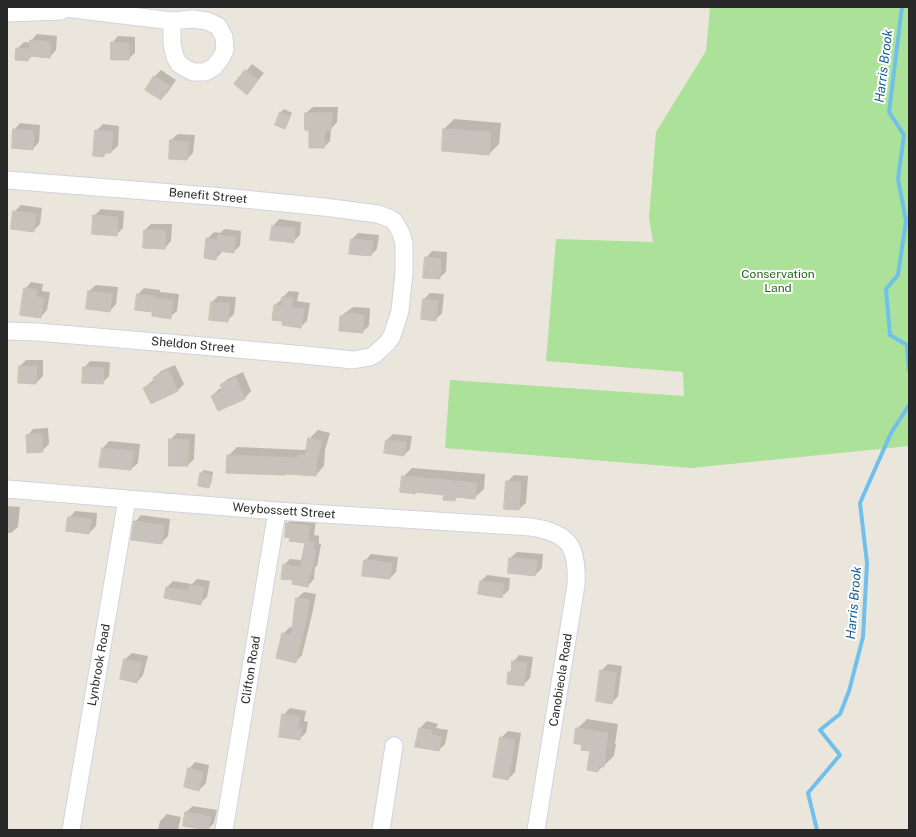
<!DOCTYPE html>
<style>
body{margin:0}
#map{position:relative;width:916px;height:837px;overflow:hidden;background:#ebe6db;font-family:"Public Sans",sans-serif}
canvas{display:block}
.frame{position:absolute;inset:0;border:8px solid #292929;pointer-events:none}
</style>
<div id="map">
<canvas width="916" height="837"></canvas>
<div class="frame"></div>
</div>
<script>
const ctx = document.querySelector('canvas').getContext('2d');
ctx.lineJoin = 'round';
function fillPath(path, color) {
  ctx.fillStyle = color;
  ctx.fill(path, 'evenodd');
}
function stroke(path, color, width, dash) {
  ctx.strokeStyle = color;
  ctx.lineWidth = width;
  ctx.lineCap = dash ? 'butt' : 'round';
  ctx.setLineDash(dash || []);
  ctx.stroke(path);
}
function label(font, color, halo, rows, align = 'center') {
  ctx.font = font + ' "Public Sans",sans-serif';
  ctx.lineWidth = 4;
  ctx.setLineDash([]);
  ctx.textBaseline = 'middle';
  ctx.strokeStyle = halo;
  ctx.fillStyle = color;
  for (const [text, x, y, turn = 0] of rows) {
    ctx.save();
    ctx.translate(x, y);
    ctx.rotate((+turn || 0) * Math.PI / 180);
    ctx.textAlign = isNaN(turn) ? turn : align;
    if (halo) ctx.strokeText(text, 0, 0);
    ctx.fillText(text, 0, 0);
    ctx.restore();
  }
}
const green = new Path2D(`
 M710 7H909V446L691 468 445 448 450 380 684 396 683 372 546 361 556 239 653 242 649 218 656 132 706 51Z`);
const shadow = new Path2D(`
 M37 34 57 36 56 50 50 57 32 56 28 60 17 49 24 42 31 43V41Z
 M118 36 135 37V53L128 59 112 43Z
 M252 64 264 73 247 94 235 84Z
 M161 70 176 80 167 93 161 99 154 77Z
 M313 107H338L337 122 331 129 330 141 324 147 310 129 306 113Z
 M284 109 292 113 287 125 284 128 281 112Z
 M454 119 501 123 499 144 489 154 443 150 444 129Z
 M20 123 40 125 39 142 33 149 14 130Z
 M103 124 119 126 118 146 111 152H108L103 156 96 131Z
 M178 134 195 135 193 153 187 159 171 140Z
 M21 205 42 208 40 224 33 231 14 212Z
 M101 209 124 211 123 228 116 235 94 216Z
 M279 219 301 222 300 235 293 242 271 239 273 226Z
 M151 224H172L171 241 165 248 145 230Z
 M225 229 241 231 240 246 233 252 222 251V252L215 259 207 239 214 232 220 233Z
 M358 233 379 235 377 249 371 255 352 239Z
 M432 251 447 252 446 272 439 278 426 258Z
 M31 282 43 284 42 291 50 292 47 310 41 317 25 289Z
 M96 285 118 287 116 304 110 311 89 291Z
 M144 288 160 290V292L179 294 177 311 170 317 153 311 138 294Z
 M289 291 299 292 297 301 310 303 307 321 300 327 283 320 273 319 275 305 282 299H283V297Z
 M430 293 444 294 442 313 435 320 424 299Z
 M218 296 236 297 234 314 227 321 212 302Z
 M353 307 370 308 369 326 362 332 341 316Z
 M26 360H43V376L36 383 20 366Z
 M90 361 110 362 109 376 102 383 84 368Z
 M175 365 184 384 178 390 151 403 144 388 151 382 155 379 154 378 161 371Z
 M243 372 251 391 245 398 218 409 212 396 219 389 223 388 221 385 228 379Z
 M48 428 49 444 42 451 27 436 33 429Z
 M318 430 330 433 325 450 324 466 316 475 228 456 237 447 305 450 307 448 309 439Z
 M177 433 195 434 194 459 188 465 170 440Z
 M393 434 412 436 410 449 404 455 385 452 387 440Z
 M109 441 140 444 138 463 131 469 101 466 103 448Z
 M412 468 485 474 484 489 474 498 458 496 454 500 445 495 416 491 415 493 403 477Z
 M204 470 213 472 211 484 208 487 201 473Z
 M514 475 528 476 526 503 519 509 505 508 507 482Z
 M7 506 20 507 18 527 11 533H7Z
 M75 511 97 513 96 526 89 533 69 518Z
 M141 515 170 519 168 536 161 543 135 522Z
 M293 518 316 520 314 535 319 536V544H321L317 566 315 567 314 579 308 586 294 579 284 565 290 559 302 560 306 543 287 524Z
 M517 552 543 554 542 568 535 575 510 558Z
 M371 554 398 557 396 572 390 578 365 561Z
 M487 575 510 578 509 590 502 596 479 593 481 581Z
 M197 579 210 581 207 597 200 603 166 588 173 581 192 584Z
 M304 592 316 594 313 610 302 655 295 662 283 634 290 627 293 628 297 598Z
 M132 653 148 656 143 675 137 682 125 659Z
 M519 655 533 657 530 678 524 684 509 672 512 670 513 662Z
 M608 664 622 666 618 696 612 703 601 671Z
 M290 708 306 711 304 721 308 722 306 733 299 739 283 715Z
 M587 719 618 724 615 744H616L614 756 598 771 591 750 583 744 577 729Z
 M427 721 438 724 436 728 448 730 445 744 439 750 417 746 420 728Z
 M508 731 521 733 515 772 508 779 501 738Z
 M195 762 209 765 206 783 199 790 189 769Z
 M193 806 217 810 214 823 208 829 186 812Z
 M167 814 181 817 178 830H158L160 821Z`);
const stream = new Path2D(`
 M902 7 889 112 904 135 898 179 906 221 898 275 886 289 890 335 907 345 909 370
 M817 830 808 793 840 755 820 730 840 714 849 691 863 637 867 563 860 503 891 433 909 405`);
const building = new Path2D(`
 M30 40 51 42 50 58 29 56 28 61 15 60 16 48 29 49Z
 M111 42 129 43V60H111Z
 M245 70 258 80 247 95 234 84Z
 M154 76 170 86 161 100 145 90Z
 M280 112 290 116 285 129 275 125Z
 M305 113H332L331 130H325L324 148H309V130H305Z
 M13 129 34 131 33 150 12 148Z
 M443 129 491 132 489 155 442 151Z
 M95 130 113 132 111 153H104V157L93 156Z
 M170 140 189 142 187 160 169 159Z
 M13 211 36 214 34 232 11 229Z
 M93 215 118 217 117 236 92 234Z
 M272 226 295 228 294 243 270 240Z
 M144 230H166L165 249 143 248Z
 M218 235 235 237 234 253 217 251 216 260 204 258 206 238 217 240Z
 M351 239 373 241 371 256 349 254Z
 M425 257 441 259 440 279 423 278Z
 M24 288 37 290 36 297 44 298 41 318 20 315Z
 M88 291 112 294 110 312 86 309Z
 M137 294 154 296V298L173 300 171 319 152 316V312L135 310Z
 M282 297 293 298 291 307 304 309 301 328 282 325V321L272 320 274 305 281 306Z
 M423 299 438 301 436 321 421 319Z
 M211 302 230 303 228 322 209 320Z
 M345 313 364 315 363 333 339 331 340 316H345Z
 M19 366 37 367 36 384 18 383Z
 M83 367 104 368 103 384 82 383Z
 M168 370 178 391 151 404 143 388 155 382 153 378Z
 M236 378 245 399 218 411 211 396 223 390 220 385Z
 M42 434 43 452 27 453 26 435Z
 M308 438 322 441 317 460 316 476 285 474V475L226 473 227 455 298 458 299 455H305Z
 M169 439 189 440 188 466H169Z
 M386 440 406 442 404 456 384 453Z
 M102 448 134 451 131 470 99 467Z
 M200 473 211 474 209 488 198 486Z
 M402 476 477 483 475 499 455 497V501L443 500 444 495 415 492V494L400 492Z
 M506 481 521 482 519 510 504 509Z
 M68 517 91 519 89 534 66 531Z
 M134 521 164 525 162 544 131 540Z
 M286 523 310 526 308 541 314 542 313 550H316L311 573 310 572 308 587 292 584 293 580 281 579 283 564 300 567 305 543 289 541 290 538 285 537Z
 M509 558 537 560 535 576 508 573Z
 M364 560 392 563 390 579 362 576Z
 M480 581 504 584 502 598 478 594Z
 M190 585 204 587 201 605 164 598 166 587 188 591Z
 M296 598 310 600 307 617 296 663 276 658 282 633 291 635Z
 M124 659 142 663 137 683 120 679Z
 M512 661 527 663 524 686 507 684 508 672H511Z
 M600 670 616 673 612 704 596 701Z
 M282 714 300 717 298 727 302 728 300 740 279 737Z
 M419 728 432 730 431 735 442 737 439 751 415 747Z
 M576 728 608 733 605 753 606 754 604 767 599 766 598 772 587 770 590 751 581 750 582 745 574 743Z
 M500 737 515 740 508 780 493 777Z
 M188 768 203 772 199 791 184 787Z
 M185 812 211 817 208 830 183 826Z`);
const street = new Path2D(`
 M7 13 61 11 65 8 172 21 193 19 207 21 218 26 224 37 225 50 221 58 214 67 205 72H193L185 68 179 64 175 57 172 44V21
 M7 180 223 197 324 207 378 214 391 219 394 221 401 233 404 243V272L400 311 392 336 387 343 374 355 370 357 353 360 305 355 168 343 37 332 7 331
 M7 489 127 499 277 511 531 527C569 533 578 546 576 585L536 830
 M71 830 127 499
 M224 830 277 511
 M381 830 394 746`);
const streetNames = [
 ["Benefit Street",208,196,5],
 ["Sheldon Street",193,345,5],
 ["Weybossett Street",284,511,4],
 ["Lynbrook Road",99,665,-80],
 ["Clifton Road",251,670,-81],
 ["Canobieola Road",561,680,-81]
];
const parkNames = [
 ["Conservation",778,274],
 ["Land",778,288]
];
const waterNames = [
 ["Harris Brook",884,66,-83],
 ["Harris Brook",854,603,-85]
];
fillPath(green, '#abe198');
fillPath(shadow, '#0003');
stroke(stream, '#6fc1ec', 4);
fillPath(building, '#c7c2bb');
stroke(building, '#c6c2b5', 1);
stroke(street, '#d0d2e2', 19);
stroke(street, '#fff', 17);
label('12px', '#292929', '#fff', streetNames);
label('12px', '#24641b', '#fff', parkNames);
label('italic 13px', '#105d97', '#fff', waterNames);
</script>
